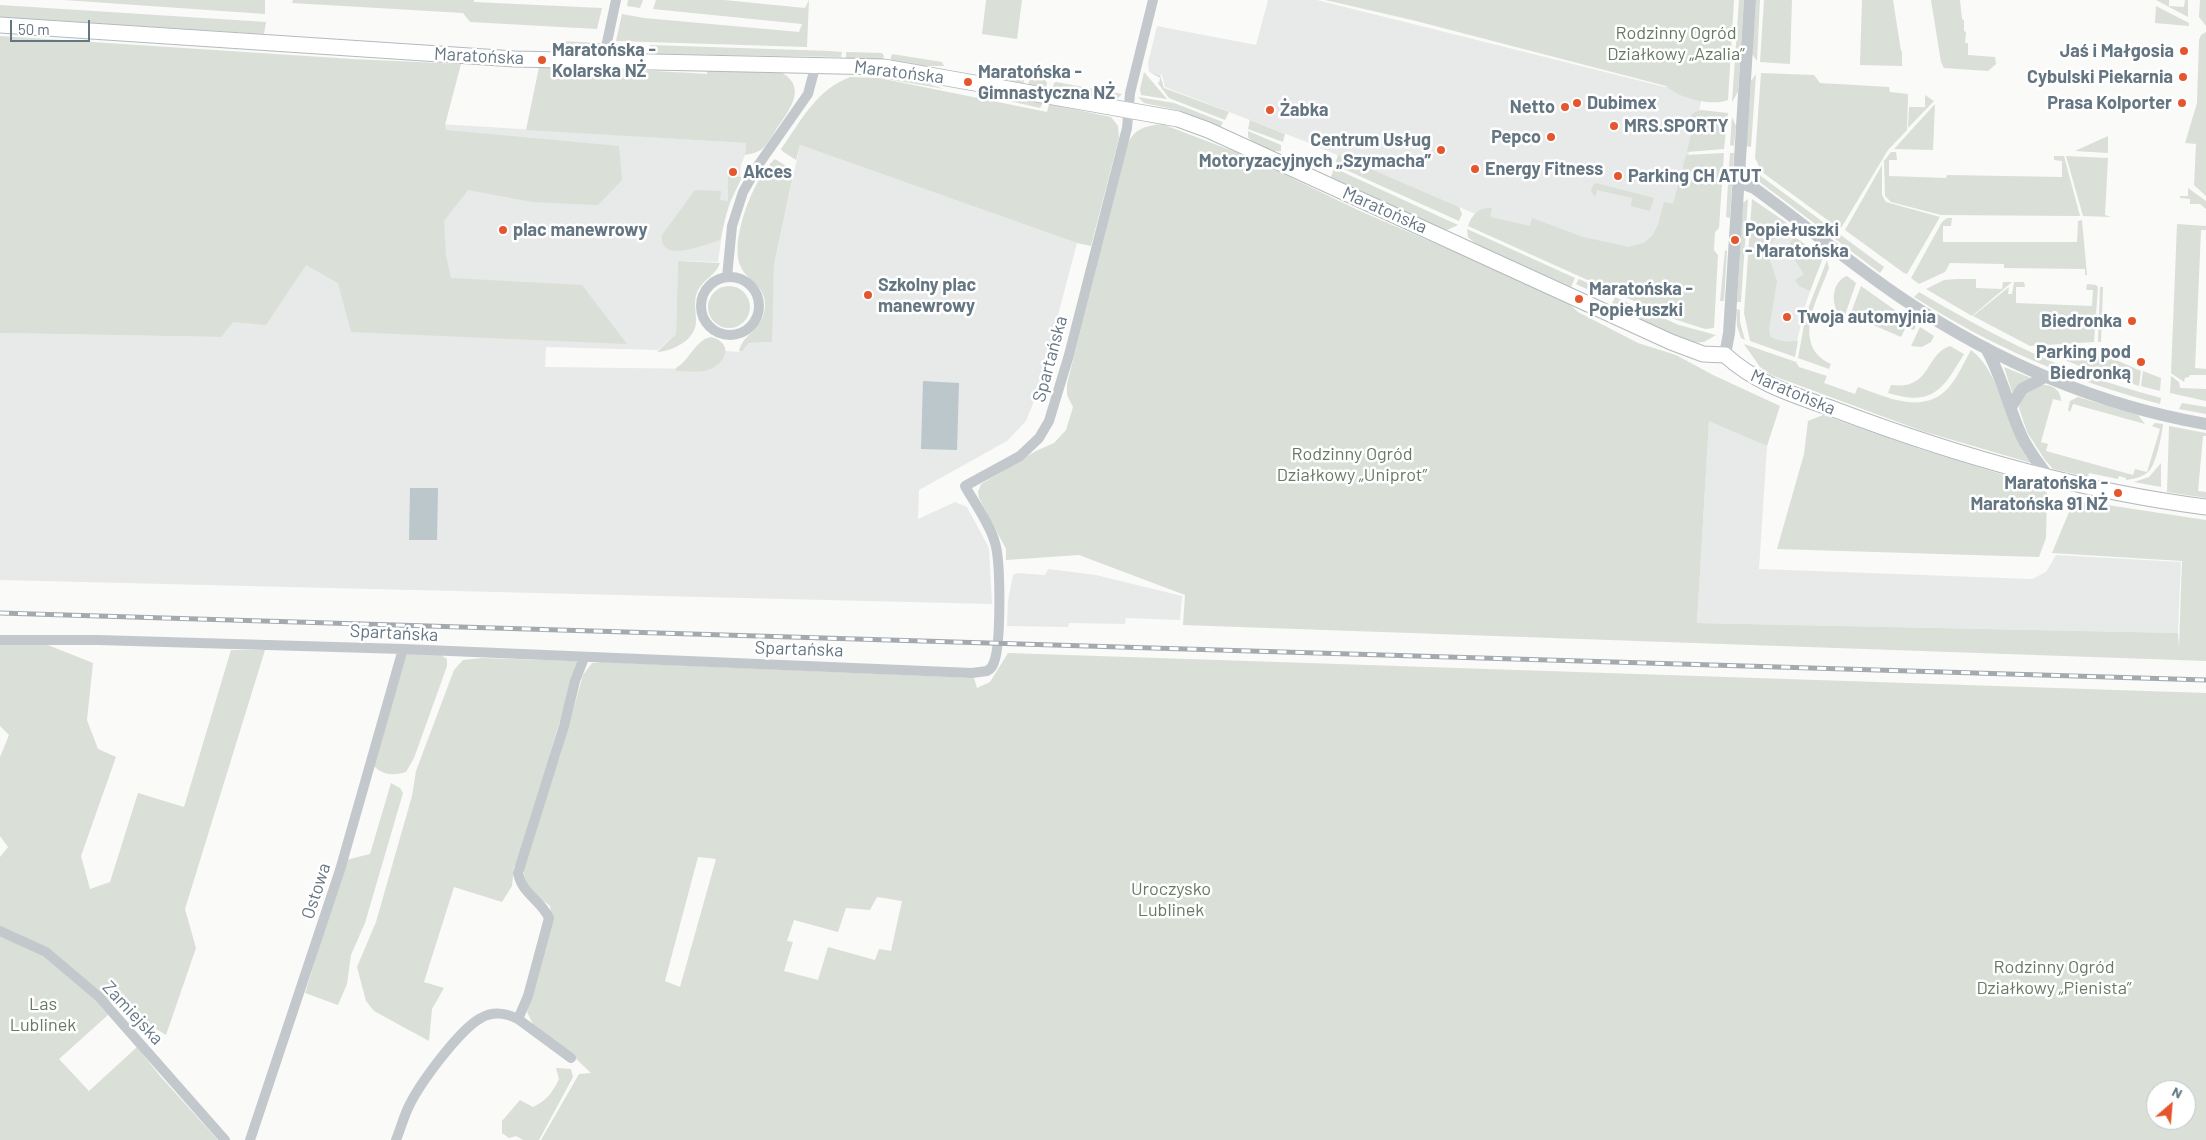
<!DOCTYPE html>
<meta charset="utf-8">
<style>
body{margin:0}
#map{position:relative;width:2206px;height:1140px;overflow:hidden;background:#fafaf8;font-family:Barlow,sans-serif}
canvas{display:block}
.north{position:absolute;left:2146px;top:1080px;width:50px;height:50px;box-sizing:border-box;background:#fff;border:1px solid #c1c8cd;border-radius:50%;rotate:27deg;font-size:14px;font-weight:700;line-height:20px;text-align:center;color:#657683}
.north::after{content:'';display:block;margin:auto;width:18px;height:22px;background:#e4572e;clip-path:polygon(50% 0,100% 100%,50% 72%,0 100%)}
.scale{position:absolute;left:10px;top:20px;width:80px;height:22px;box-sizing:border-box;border:2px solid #657683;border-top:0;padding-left:6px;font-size:15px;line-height:18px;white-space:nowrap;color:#657683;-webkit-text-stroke:4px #fff;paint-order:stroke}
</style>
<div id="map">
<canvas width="2206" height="1140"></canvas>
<div class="north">N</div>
<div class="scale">50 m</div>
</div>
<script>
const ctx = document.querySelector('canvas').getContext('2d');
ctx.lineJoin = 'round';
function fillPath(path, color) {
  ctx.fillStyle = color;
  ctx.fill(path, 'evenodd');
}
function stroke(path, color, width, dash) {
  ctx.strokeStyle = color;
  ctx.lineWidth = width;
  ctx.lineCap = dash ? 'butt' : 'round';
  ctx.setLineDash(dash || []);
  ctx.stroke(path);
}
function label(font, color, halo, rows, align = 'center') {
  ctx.font = font + ' Barlow,sans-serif';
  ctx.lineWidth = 5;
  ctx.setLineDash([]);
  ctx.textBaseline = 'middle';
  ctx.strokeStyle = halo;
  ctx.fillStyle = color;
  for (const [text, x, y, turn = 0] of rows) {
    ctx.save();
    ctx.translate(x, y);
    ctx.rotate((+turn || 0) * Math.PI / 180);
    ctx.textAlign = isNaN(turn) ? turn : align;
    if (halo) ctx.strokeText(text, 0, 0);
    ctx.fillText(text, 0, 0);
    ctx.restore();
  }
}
const built = new Path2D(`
 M1268 0H1317L1661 86 1703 94 1676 206 1653 240 1632 250 1522 230 1473 213 1304 141 1165 87 1162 75 1149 72 1148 63 1157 26 1256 45Z
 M343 118 746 143 745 155 741 165 740 177H742L733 196 724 220 718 262 678 261 676 334 658 350 546 347 545 367 710 369 711 350 742 352 749 343 771 342 774 265 800 145 1077 243 1038 391 1026 421 1007 441 919 490 918 519 955 502 967 507 989 548 992 604 0 580V333L221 337Z
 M1781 227 1821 259 1805 306 1796 346 1766 338 1765 246Z
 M1709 420 1767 446 1759 569 2032 579 2046 572 2056 555 2181 562 2178 633 1697 623Z
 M1048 569 1096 575 1182 596 1180 620 1126 618 1125 624 1069 623 1068 627 1007 626 1008 601 1013 575 1017 573 1045 575Z`);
const green = new Path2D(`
 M64 0H265V14Z
 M293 0H474V2L602 8 597 29 470 22 463 13 292 3Z
 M628 0H643L640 8 627 6Z
 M656 0H724L805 8 809 0 807 47 616 41 622 14 644 18 799 32 802 24 653 9Z
 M986 0H1022L1017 39 982 34Z
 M1325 0H1734L1728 100C1711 107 1677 97 1666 86L1412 20Z
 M1739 0H1744L1738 92 1732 102Z
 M1756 0H1760L1757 61 1752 54Z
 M1764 0H1792L1790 64 1760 62Z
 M1862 0H1893L1901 51H1902V66L1860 65Z
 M1931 0H1960L1962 19 1964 20V31L1966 32 1965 43H1968V55L1995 57 1996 64 1988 71 1944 68 1941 62Z
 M2156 0H2169V6L2184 7 2185 0H2188V17Z
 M2200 0H2206V26L2199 17Z
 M0 5 266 22 264 34 0 17Z
 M2156 6 2189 23V26L2155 23Z
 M2206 32V196L2194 185 2196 144 2185 143 2197 103 2199 40 2201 35Z
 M0 36 352 59 461 64 445 125 446 130 619 146 622 180 598 205 532 202 468 190 444 221 446 256 451 278 582 285 627 344 351 332 338 283 306 265 266 325 233 322 221 337 0 333Z
 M561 41 601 43C593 58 574 53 560 53Z
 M613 44 644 45 643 55 622 53Z
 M650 45 830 51 842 52 841 57 650 54Z
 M846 52 882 53 884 56 882 60 846 58Z
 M892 54 942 62 944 66H922L890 61Z
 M539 67 643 68V71C666 71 686 73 707 74V69L777 70C809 85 791 108 777 128 773 134 769 143 763 148 759 152 751 154 745 155L746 143 526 130Z
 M986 70 1025 76 1023 85 985 73Z
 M1144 72 1167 99 1141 95 1140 89Z
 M1150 72 1160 75 1164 88 1229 112 1225 120 1169 98 1157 82 1159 83 1160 78Z
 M1761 73 1814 75 1820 83 1889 87 1890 92 1908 94 1907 130 1888 150 1841 228 1837 227 1762 172 1755 158Z
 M887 74 904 76 944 89 887 79Z
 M1756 74 1751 147 1746 146 1751 81Z
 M850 77 879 78 1047 112 1049 104 1111 117 1118 126 1119 138 1091 246 1077 243 800 145 796 160 782 151 781 149C801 121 816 90 850 77Z
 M1030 77 1045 80 1047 83 1046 89 1028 86Z
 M1056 82 1122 94 1118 98 1110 100 1052 90 1054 83Z
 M983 95 1011 96 1043 103 1040 108Z
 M1925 95 1934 101 1908 128 1909 107H1925Z
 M1138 97 1174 103 1223 122 1220 128 1181 111 1144 103Z
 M1935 104 1933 150 1894 149 1895 148Z
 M1701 110 1728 113 1724 149 1687 152 1692 130 1685 127C1688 117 1691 113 1701 110Z
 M1732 117 1736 126 1734 146 1730 145Z
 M1250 120 1285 134 1283 142 1248 129Z
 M1162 124 1246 156 1360 211 1564 299 1578 312 1638 343 1676 355 1713 375 1780 406 1767 446 1709 421 1697 623 2178 633 2179 648 2182 561 2052 553 2074 500 2206 520V661L1183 625 1185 595 1079 555 1006 560V549L979 498 978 492 981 484 1036 451 1054 443 1066 430 1073 407 1067 395V384L1127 146C1133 129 1145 126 1162 124Z
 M1248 131 1281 145V151C1272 153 1254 145 1248 137Z
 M2108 136V153L2075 151Z
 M1891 152H1896L1897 160H1889V176L1946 178 1947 175 2062 177V161L2054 160V156H2064L2080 216 1941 215 1891 202 1885 196 1884 161Z
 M1724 153 1719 228 1715 232 1714 250 1718 255 1714 328 1705 329 1674 319 1468 226C1472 214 1479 207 1492 208L1490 217 1530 226 1532 218 1583 237 1629 247 1644 243 1652 236 1658 225 1664 202 1673 204 1686 155Z
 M1730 153H1734L1732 179 1728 178Z
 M1338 155 1459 207 1462 214 1459 221 1335 165Z
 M2066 156 2108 158 2105 215 2111 217 2083 216Z
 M775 159 794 171 774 265 772 342 749 343 742 352 739 351C743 333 764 330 765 306 766 285 746 281 740 265 730 239 754 177 775 159Z
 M1882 165V195L1886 202 1940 217 1907 274 1904 273 1845 230Z
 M1334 168 1458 225 1447 230 1443 229 1331 177Z
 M1754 171 1884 267 1880 273 1761 183 1753 176Z
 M728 176 742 177 729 204 720 240C705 244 659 265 662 235L695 190 721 191 720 200 728 201Z
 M1596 183 1654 198 1650 211 1631 206 1632 198 1597 190 1595 197 1591 191 1593 185Z
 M1728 184H1732L1730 218 1726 217Z
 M2188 188 2206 201V209L2200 204H2190V199L2180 198V196H2188Z
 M1748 199 1741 302H1737L1743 203Z
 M1752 199 1787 223 1785 229 1768 246 1767 252 1777 281 1769 329 1770 336C1778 342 1789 342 1798 341L1795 357 1750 341 1744 313Z
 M1947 218H1952L1951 226H1943V242H2077L2078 221 2082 220 2087 275H2085V269L2004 268V264L1950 263 1945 272 1919 284 1911 278 1942 222Z
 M2177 224 2206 226V230H2201L2195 368 2206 369V375H2190L2189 377 2185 378 2184 382 2171 373Z
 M1467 229 1575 278 1571 287 1476 244 1468 237Z
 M1794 236 1823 258 1810 291 1799 286 1795 280 1804 274 1787 248Z
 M1725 250 1727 251 1724 301H1720Z
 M1827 260 1829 268C1818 298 1790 345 1831 364L1829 369 1798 358 1806 314Z
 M678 261 720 263C716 275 704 279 698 290 693 301 696 309 696 321 696 340 673 351 657 352L676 334Z
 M1847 276 1856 283 1844 318C1830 310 1830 282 1847 276Z
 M1579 279 1607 292 1606 298 1576 284Z
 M1956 279H1976V288L2002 289 2003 282H2012L1972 316 1926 289 1944 280Z
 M2014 282H2024L2025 287H2016V303L2092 306 2093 290H2086L2087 284 2096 285 2098 287 2094 342 2030 346 1973 316 2009 287 2008 294H2012Z
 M1861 286 1916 325 1914 330 1906 327 1901 337 1850 315Z
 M708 307a21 21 0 1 1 42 0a21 21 0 1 1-42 0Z
 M2100 287H2103L2101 342H2098Z
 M1919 292C1970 322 2021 350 2077 372 2104 382 2132 390 2161 398L2160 404C2072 381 1990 346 1914 297Z
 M1615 297 1679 325 1716 335 1704 342 1691 343 1611 306Z
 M1736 309 1740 310V322L1745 340 1741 338 1737 326Z
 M1920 327 1934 336 1931 342 1922 347 1911 346Z
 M711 337C734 343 727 363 708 370 699 373 686 371 676 371V368C690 360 695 340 711 337Z
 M1744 344 1796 362 1799 367 1827 376 1824 383 1855 394 1858 387C1887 397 1924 416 1949 387 1958 377 1964 362 1971 350 2004 375 2003 429 2031 463L1922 431 1771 375 1760 367Z
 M1950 346 1964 354C1943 389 1933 407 1888 393L1891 385C1932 390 1924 355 1950 346Z
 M2096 349 2114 359 2141 371 2139 386 2077 365 2042 351Z
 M2004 367 2031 378 2013 395Z
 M2143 371 2161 378 2160 391 2141 386Z
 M2171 376 2179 382 2180 388 2206 389V401L2170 393Z
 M2038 385C2050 384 2061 388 2061 401L2053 399 2041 442 2048 444 2046 451 2133 475 2135 469 2147 472 2160 429 2152 426 2155 423 2163 424C2162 435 2156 464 2149 471 2143 477 2134 479 2126 480V478L2119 476 2118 479 2089 473 2088 477 2053 469 2045 460 2027 432 2019 408 2021 397Z
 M2078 397 2138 415 2145 424 2073 404 2070 412 2068 410 2070 401Z
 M2182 403 2206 407V414L2179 409Z
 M1823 415 1923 450 2040 486 2047 493 2046 538 2039 557 1777 549 1804 454 1808 421Z
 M2169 426 2206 433V436H2203L2198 491 2206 492V498L2167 492Z
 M2161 463V487L2134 482 2149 477Z
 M0 645H48L93 663 87 720 98 749 116 757 81 856 90 889 110 882 138 793 184 807 231 650H265L185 909 196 948 166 1035 106 999 47 950 0 927V857L8 847 0 836V757L9 735 0 726Z
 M407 653 441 655 447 659V666L414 758 406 772C393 776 382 775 373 765Z
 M1008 653 2206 693V1140H541L579 1074 591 1073 568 1051 534 1026 527 1012 552 916 550 906 526 888 523 866H514L512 886 502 902 454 887 424 982 444 988 432 1009 429 1041 374 1011 366 1001 357 967 376 922 412 796 416 771 454 670 463 660 482 658 578 661 550 754 559 759 583 675 592 663 602 662 974 678 977 688 990 682ZM698 857 716 859 680 987 665 981ZM877 897 902 901 891 951 879 949 875 960 828 947 818 980 784 971 793 942 787 941 794 920 838 932 846 908 870 910ZM2156 1090H2186V1120H2156Z
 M391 783 400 788 403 793 365 923 351 955 347 984 338 1005 305 993 346 860 370 854Z
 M0 934 43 955 96 1001 108 1015 59 1059 89 1091 137 1047 160 1076 218 1140H0Z
 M556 1068 571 1069 573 1077 539 1140H523L516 1136 509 1138 502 1133V1121L520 1100 533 1107C546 1101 553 1092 559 1079Z`);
const water = new Path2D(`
 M923 381 959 383 957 450 921 449Z
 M410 488H438L437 540H409Z`);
const minor = new Path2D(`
 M603 61 616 0
 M701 306a29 29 0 1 1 58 0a29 29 0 1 1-58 0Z
 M727 277 732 226 743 192 759 164 808 94 816 64
 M0 640H98L403 649 972 673 987 671C991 669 993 666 994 662 1001 645 1001 562 995 543 990 524 975 504 965 486L1020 456 1039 438 1049 421 1069 355 1127 128 1130 93 1153 0
 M0 931 46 952 99 997 225 1140
 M571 1058 518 1019 528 996 549 918C541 900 522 894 518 873L564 726 575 681 584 658
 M250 1140 340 870 403 649
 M396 1140C401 1128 404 1115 410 1104 421 1082 460 1029 481 1018 493 1011 506 1013 518 1019`);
const tertiary = new Path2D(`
 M1738 182 1754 188C1804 224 1852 265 1903 299 1994 360 2097 405 2206 424
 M1986 348C2002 376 2008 406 2021 435 2028 451 2039 464 2049 478
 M1725 355 1729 333 1750 0
 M2011 407 2022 389 2045 377`);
const secondary = new Path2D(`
 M0 25 515 59 884 67 1178 119 1208 130 1671 342 1703 354 1725 355C1758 385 1795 395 1836 410 1955 455 2079 491 2206 507`);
const rail = new Path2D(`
 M0 613 2206 680`);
const markers = [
 [2184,51,5,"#e4572e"],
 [542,60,5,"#e4572e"],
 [2183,77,5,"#e4572e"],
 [968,82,5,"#e4572e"],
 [1577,103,5,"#e4572e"],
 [2182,103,5,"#e4572e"],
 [1565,107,5,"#e4572e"],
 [1270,110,5,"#e4572e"],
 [1614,126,5,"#e4572e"],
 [1551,137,5,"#e4572e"],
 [1441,150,5,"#e4572e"],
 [1475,169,5,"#e4572e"],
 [733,172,5,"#e4572e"],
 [1618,176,5,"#e4572e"],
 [503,230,5,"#e4572e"],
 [1735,240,5,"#e4572e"],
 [868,295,5,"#e4572e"],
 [1579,299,5,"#e4572e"],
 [1787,317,5,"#e4572e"],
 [2132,321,5,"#e4572e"],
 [2141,362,5,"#e4572e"],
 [2118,493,5,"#e4572e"]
];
const parkNames = [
 ["Rodzinny Ogród",1676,33],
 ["Działkowy „Azalia”",1676,54],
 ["Rodzinny Ogród",1352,454],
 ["Działkowy „Uniprot”",1352,475],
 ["Uroczysko",1171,889],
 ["Lublinek",1171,910],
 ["Rodzinny Ogród",2054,967],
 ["Działkowy „Pienista”",2054,988],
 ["Las",43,1004],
 ["Lublinek",43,1025]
];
const poiNames = [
 ["Maratońska -",552,50],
 ["Kolarska NŻ",552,71],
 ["Jaś i Małgosia",2174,51,"right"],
 ["Maratońska -",978,72],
 ["Gimnastyczna NŻ",978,93],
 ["Cybulski Piekarnia",2173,77,"right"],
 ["Dubimex",1587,103],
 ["Prasa Kolporter",2172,103,"right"],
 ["Netto",1555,107,"right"],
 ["Żabka",1280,110],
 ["MRS.SPORTY",1624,126],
 ["Pepco",1541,137,"right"],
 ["Centrum Usług",1431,140,"right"],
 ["Motoryzacyjnych „Szymacha”",1431,161,"right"],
 ["Energy Fitness",1485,169],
 ["Akces",743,172],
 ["Parking CH ATUT",1628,176],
 ["plac manewrowy",513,230],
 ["Popiełuszki",1745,230],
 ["- Maratońska",1745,251],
 ["Szkolny plac",878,285],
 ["manewrowy",878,306],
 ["Maratońska -",1589,289],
 ["Popiełuszki",1589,310],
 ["Twoja automyjnia",1797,317],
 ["Biedronka",2122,321,"right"],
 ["Parking pod",2131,352,"right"],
 ["Biedronką",2131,373,"right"],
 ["Maratońska -",2108,483,"right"],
 ["Maratońska 91 NŻ",2108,504,"right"]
];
const streetNames = [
 ["Maratońska",479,56,3],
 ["Maratońska",899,72,7],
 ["Maratońska",1385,210,24],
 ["Spartańska",1050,359,-75],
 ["Maratońska",1793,392,23],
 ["Spartańska",394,633,3],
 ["Spartańska",799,649,2],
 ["Ostowa",316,891,-72],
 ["Zamiejska",133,1013,47]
];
fillPath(built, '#e8e9e9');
fillPath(green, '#dadfd7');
fillPath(water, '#bbc7cb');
stroke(secondary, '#b3babf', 17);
stroke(minor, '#c3c8cc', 10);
stroke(tertiary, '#c3c8cc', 12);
stroke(secondary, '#fff', 15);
stroke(rail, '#a2aab0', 5);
stroke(rail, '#fff', 3, [9]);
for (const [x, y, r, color] of markers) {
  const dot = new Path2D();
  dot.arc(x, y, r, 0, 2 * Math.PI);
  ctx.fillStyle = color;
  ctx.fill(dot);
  stroke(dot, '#fff', 2);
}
label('18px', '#687a64', '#fff', parkNames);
label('bold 18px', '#657683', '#fff', poiNames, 'left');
label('18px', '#657683', '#fff', streetNames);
</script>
